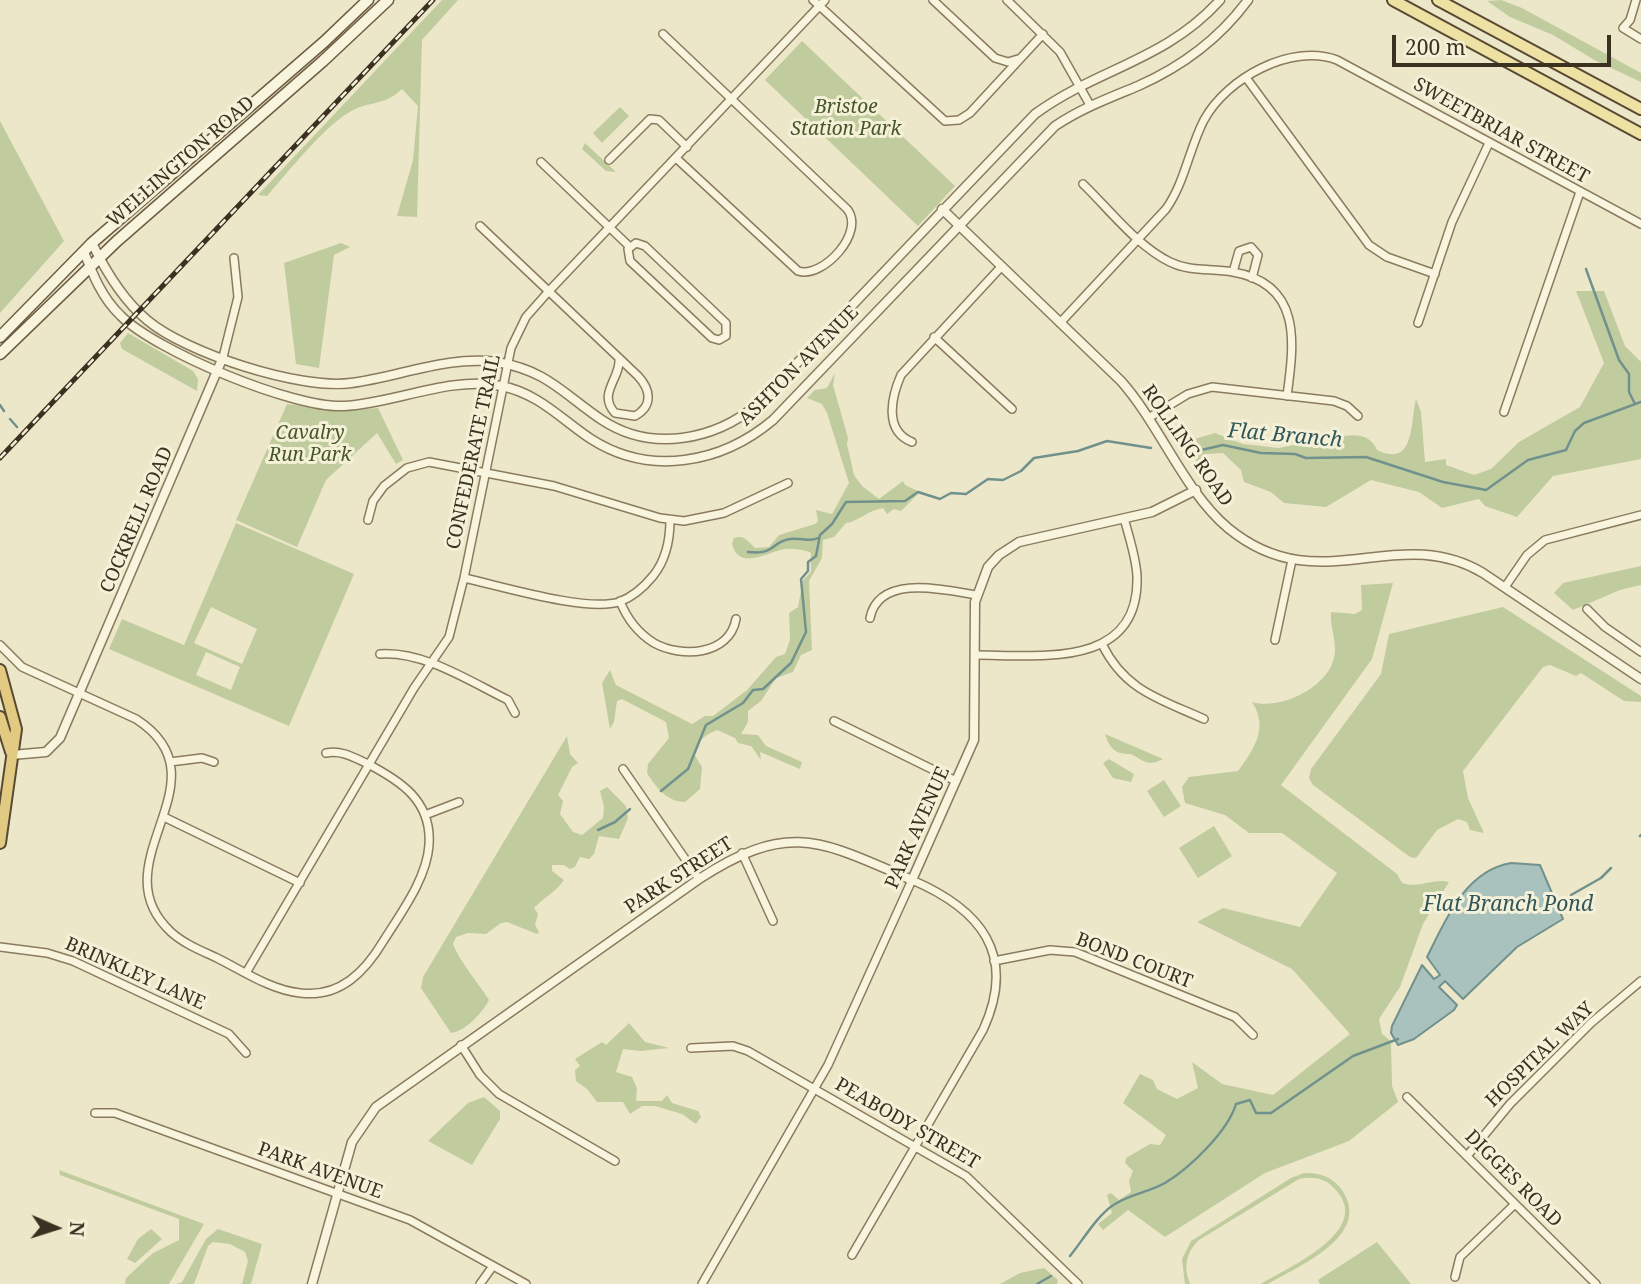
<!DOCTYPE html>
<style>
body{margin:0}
#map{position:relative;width:1641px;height:1284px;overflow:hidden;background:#ede7ca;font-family:"Noto Serif",serif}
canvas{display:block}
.north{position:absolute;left:21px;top:1193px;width:70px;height:70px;-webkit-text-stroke:5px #f5f1d9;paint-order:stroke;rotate:93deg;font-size:19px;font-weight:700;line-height:28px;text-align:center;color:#3b3121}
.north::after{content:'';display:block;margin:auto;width:24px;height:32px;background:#3b3121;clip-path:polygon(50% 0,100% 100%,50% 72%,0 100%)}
.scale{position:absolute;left:1392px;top:35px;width:219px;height:32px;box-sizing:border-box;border:4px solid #3b3121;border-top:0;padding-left:9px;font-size:21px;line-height:24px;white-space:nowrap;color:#3b3121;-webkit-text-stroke:5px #f5f1d9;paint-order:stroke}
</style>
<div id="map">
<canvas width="1641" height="1284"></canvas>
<div class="north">N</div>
<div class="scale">200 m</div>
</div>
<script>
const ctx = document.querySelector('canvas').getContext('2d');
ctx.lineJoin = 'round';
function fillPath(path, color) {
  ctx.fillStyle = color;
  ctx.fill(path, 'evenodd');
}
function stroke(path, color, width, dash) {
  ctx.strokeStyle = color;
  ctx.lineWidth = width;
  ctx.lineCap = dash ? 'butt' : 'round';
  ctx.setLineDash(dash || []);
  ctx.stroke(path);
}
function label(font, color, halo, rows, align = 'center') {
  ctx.font = font + ' "Noto Serif",serif';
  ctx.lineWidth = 6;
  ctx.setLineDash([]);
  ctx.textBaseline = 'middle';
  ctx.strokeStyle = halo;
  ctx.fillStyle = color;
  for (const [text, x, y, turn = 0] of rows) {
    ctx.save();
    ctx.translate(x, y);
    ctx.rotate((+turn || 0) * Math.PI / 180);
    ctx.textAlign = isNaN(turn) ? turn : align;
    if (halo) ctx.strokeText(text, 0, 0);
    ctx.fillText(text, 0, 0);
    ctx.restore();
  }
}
const green = new Path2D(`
 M442 0H458L422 40 417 217 397 216 413 160 418 106 402 89C384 107 368 100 348 113 322 129 288 172 267 196L258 195Z
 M1501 0 1522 8 1641 73V82L1596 61 1553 35 1510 17 1487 1Z
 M802 41 955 186 918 226 765 80Z
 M620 107 629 116 602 143 593 133Z
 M0 121 64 241 0 313Z
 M585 143 616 172 606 171 582 149Z
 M341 243 350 247 334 255 319 368 296 364 284 263Z
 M1576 291H1604L1625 346 1641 362V459L1553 476 1517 517 1485 506 1479 499 1442 508 1419 492 1371 480 1326 507 1284 503 1271 492 1244 482 1241 470 1223 453 1206 454 1197 462 1181 443 1215 433 1243 444 1279 448 1304 443 1314 448C1330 438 1367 424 1377 450 1415 468 1410 424 1416 399L1421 412 1425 462 1446 459V465L1474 475 1491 469 1519 442 1580 407 1604 363Z
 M128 333 193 371 198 379 197 391 122 349 120 343Z
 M835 373 833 385 848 438 847 444 854 475 862 486 879 499 903 481 905 485 920 492 901 511 894 509 887 514 883 508C869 510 857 522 846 523L834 537 823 540 822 558 809 581 812 650 801 655 793 672 776 678 761 701 748 711V722L741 734 758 735 766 746 802 762 800 769 760 752 761 760 751 746 738 743 735 738 717 730C705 735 697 741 694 754L702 767 700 789 685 802C667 802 656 787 647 773L648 764 669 738 666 722 622 699 617 701 614 722 610 729 602 683 610 670 616 685 692 724 705 716H713L747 690 776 657 785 654 790 640 789 613 798 607 803 580 811 572V553C805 550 792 548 785 549 769 551 739 572 732 544L734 538C744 534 749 542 755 548L769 547 779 535 815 524 818 521 816 510 832 514 849 483 827 413 822 404 807 398 815 390 827 388Z
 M287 404 337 411 378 408 403 460 396 464 377 433 326 480 297 547 236 520Z
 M236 523 354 574 289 726 109 649 122 619 184 645ZM211 607 257 629 242 664 194 643ZM206 652 240 667 231 690 196 675Z
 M1641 566V585L1620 590 1573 610 1554 593 1563 583Z
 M1393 583 1372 659 1281 785 1397 874 1402 883C1419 889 1434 878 1449 882L1423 924 1400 987 1379 1019 1382 1034 1391 1041 1392 1086 1398 1102 1349 1141 1265 1173 1165 1237 1128 1210 1103 1230 1098 1224 1112 1213 1107 1195 1111 1193 1119 1200 1131 1192 1129 1181 1133 1171 1125 1163 1126 1158 1150 1144 1160 1145 1166 1135 1123 1103 1140 1074 1153 1080 1157 1089 1177 1099 1198 1088 1192 1062 1222 1084 1273 1095 1350 1034 1292 969 1197 922 1223 908 1300 927 1337 873 1282 833H1249L1225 815 1185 803 1182 787 1189 777 1238 771C1254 749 1269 728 1252 702 1281 711 1335 685 1335 650 1335 637 1330 625 1331 612L1355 614 1362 610 1361 585Z
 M1503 607 1641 696V702L1624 701 1581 673 1576 676 1550 665 1543 667 1463 771 1468 798 1484 833 1470 830 1467 822 1458 819 1437 830 1416 858 1410 857 1313 785 1309 778 1311 769 1381 674 1389 634Z
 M1105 734 1163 759C1148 767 1144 761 1131 754 1115 754 1110 749 1105 734Z
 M567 736 570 754 578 763 572 767 558 795 563 801 560 814 573 832 582 835 603 818 604 807 600 791 607 787 626 806 628 818 619 839 599 836 594 854 589 859 580 857 575 867 570 869 564 865H552V871L564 880C556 892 544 897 534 908L538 914 535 925 539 932 537 934 507 922 501 923 486 934 468 933 456 937 453 944C461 964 478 982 489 1000 483 1012 465 1032 451 1033L421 988 423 977Z
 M1109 759 1134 774 1131 782 1113 778 1103 763Z
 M1164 780 1181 806 1164 817 1147 791Z
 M1214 826 1232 856 1198 878 1179 848Z
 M629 1023 645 1042 669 1048 640 1051 623 1049 616 1072 632 1077 637 1088 636 1101H662L667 1095 672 1103 698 1111 701 1117 696 1124 682 1114 655 1106H642L630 1114 623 1102H597L587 1089 576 1081 575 1070 580 1066 575 1059 602 1042 606 1045Z
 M484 1097 500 1111V1119L472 1165 428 1141 468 1103Z
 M59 1170 204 1224 169 1284H125L126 1278 153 1253 179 1240V1219L60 1175Z
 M1304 1173C1319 1172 1333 1177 1342 1190 1373 1236 1298 1266 1268 1284H1261C1288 1267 1376 1230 1334 1188 1325 1178 1312 1176 1299 1179L1199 1240C1186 1252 1183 1267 1190 1284H1185L1182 1259 1191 1241 1291 1178Z
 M151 1229 162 1239 135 1263 127 1259 138 1239Z
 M218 1229 262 1244 251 1284H242L248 1261 245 1252 230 1244 213 1242 208 1246 194 1284H177L182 1282 206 1239Z
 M1377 1242 1411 1284H1320L1318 1280Z
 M1044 1268 1058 1280 1057 1284H1000L1020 1273Z`);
const water = new Path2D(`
 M1511 863 1540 865 1563 919 1517 947 1463 999 1445 981 1439 987 1457 1005 1454 1010 1414 1039 1398 1045 1391 1033 1392 1026 1422 965 1434 979 1440 975 1427 957C1446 919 1465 871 1511 863Z`);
const stream = new Path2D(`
 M1586 269 1619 360 1629 374V392L1635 404
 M0 405 4 411
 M10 419 17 427
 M1188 453 1223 445 1261 453 1295 454 1306 458 1366 457 1443 482 1486 490 1528 460 1566 450 1575 431 1584 423 1641 402
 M748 552C777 555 770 542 790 539 801 537 809 543 818 538
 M661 791 688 769 706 725 743 703 753 690 763 689 791 663 806 632 801 579 808 571V562L816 556 820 535 832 524 846 502 905 501 918 492 940 499 951 493 966 494 988 479 1003 480 1021 471 1034 458 1078 451 1107 441 1151 448
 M598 830 615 822 630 809
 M1640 836 1641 835
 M1571 895 1601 878 1611 868
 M1070 1256C1083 1240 1098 1214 1115 1204 1131 1194 1149 1192 1165 1183 1190 1168 1228 1131 1236 1104L1250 1100 1256 1113H1271L1353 1056 1398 1039
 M1037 1284 1051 1276`);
const minor = new Path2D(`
 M813 0 945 121 959 120 970 113 1043 34
 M933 0 995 58 1008 62 1018 59
 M1007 0 1060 52 1090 105
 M1636 0 1630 20 1623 28 1641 39
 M663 34 847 209C866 232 823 279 798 271L676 158
 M1247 79 1369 245 1387 257 1435 274
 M609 160 650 119 659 120 687 147
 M541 162 630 247
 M1083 184C1109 209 1137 246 1170 262 1190 272 1211 268 1233 272 1303 284 1294 344 1287 396
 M480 226 638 376C651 390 653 406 635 416L615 413C597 393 621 379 619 358
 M636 243 645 246 726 323V336L719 340 712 338 630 261 628 249Z
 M1233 272 1239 251 1251 247 1258 255 1252 278
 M1060 323 1166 209C1185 182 1189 149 1204 120 1227 78 1291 43 1337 60L1641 224
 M1418 323 1452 222 1489 143
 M934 337 1012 409
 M223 357 238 297 234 258
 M1504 412 1580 192
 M1150 417 1188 394 1212 387 1334 401 1347 406 1358 416
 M912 442C884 431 891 398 901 375L1001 267
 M368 520 373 501 384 486 407 468 429 462 554 486 660 518 684 521 724 513 788 483
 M464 578C501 586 585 612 619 602 633 597 644 587 653 576 666 560 670 540 670 520
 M1505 587 1527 555 1545 540 1641 515
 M620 601C627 619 638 633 654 643 681 658 729 656 736 619
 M1587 609 1605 627 1641 652
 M870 618C879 573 946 590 976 595
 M1275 640 1292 560
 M1102 644C1125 691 1160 699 1204 719
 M0 645 22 667 136 719C231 780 96 863 171 932 184 944 202 951 217 958 243 971 271 990 300 993 340 998 365 972 384 940 401 913 427 878 429 845 432 801 401 781 366 763 353 757 341 750 326 753
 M380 654C424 651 469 681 508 700L515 713
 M975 655C1038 655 1140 670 1137 576 1136 557 1129 537 1124 518
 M834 721 956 781
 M170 762 202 758 214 762
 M623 769 699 879
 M425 815 459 802
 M164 817 300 883
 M742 853 773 921
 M0 947 47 953 73 961 229 1034 246 1053
 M994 961 1050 950 1075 952 1235 1017 1253 1035
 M246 973 414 688 449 637 464 578 511 348 526 317 549 291 825 0
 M461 1045 480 1075 499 1094 615 1161
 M691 1048 733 1046 748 1051 966 1176 1078 1284
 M1407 1097 1596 1284
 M95 1113H115L410 1220 526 1284
 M1467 1156 1510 1104 1591 1023 1641 981
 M1455 1277 1460 1257 1515 1204
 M480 1284 493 1266
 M702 1284 828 1065 912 880C980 909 1018 954 983 1030L852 1255`);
const tertiary = new Path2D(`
 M942 209 1121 381C1160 425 1184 491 1228 528 1319 603 1395 521 1483 573L1641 679
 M92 243C106 272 123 300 147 320 186 353 300 390 351 383 398 377 449 355 497 362 548 371 562 393 602 420 652 453 715 440 758 404L1035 114C1098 68 1165 61 1220 0
 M84 252C93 275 102 298 121 316 156 351 294 409 344 406 396 403 449 376 501 386 538 393 561 419 591 439 650 477 722 463 773 420L1055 126C1082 108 1109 98 1138 86 1181 67 1220 38 1248 0
 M12 755 46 752 60 738 223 357
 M312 1284 352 1142 376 1107 699 879C790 820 821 841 912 880L974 740 975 602 988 567 999 555 1019 542 1152 512 1196 490`);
const secondary = new Path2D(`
 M0 337 92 243 324 42 368 0
 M0 354 117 241 323 61 388 0`);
const primary = new Path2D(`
 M1393 0 1641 134
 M1438 0 1641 109`);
const trunk = new Path2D(`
 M0 670 16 729 0 843
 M0 717 11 752`);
const rail = new Path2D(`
 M0 458 433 0`);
const parkNames = [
 ["Bristoe",846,108],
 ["Station Park",846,130],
 ["Cavalry",310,434],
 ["Run Park",310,456]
];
const streetNames = [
 ["SWEETBRIAR STREET",1501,131,29],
 ["WELLINGTON ROAD",181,162,-41],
 ["ASHTON AVENUE",799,366,-45],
 ["ROLLING ROAD",1187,446,55],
 ["CONFEDERATE TRAIL",474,452,-78],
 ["COCKRELL ROAD",137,520,-67],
 ["PARK AVENUE",918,828,-66],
 ["PARK STREET",679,876,-33],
 ["BOND COURT",1134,961,21],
 ["BRINKLEY LANE",135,974,24],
 ["HOSPITAL WAY",1540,1055,-44],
 ["PEABODY STREET",907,1124,30],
 ["PARK AVENUE",320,1171,20],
 ["DIGGES ROAD",1513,1179,45]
];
const waterNames = [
 ["Flat Branch",1285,436,5],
 ["Flat Branch Pond",1508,905]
];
fillPath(green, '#c0cc9e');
fillPath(water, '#aac2be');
stroke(water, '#71918d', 2);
stroke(stream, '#71918d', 2.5);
stroke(minor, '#8a7b5f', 10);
stroke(tertiary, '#8a7b5f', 11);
stroke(secondary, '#6c5c42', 13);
stroke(primary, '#584932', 14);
stroke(trunk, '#584932', 14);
stroke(minor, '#f8f4dd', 7);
stroke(tertiary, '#f8f4dd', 8);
stroke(secondary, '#f8f4dd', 10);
stroke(primary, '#eee1a4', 10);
stroke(trunk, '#e3ca82', 10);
stroke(rail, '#3b3121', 5);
stroke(rail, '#f5f1d9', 2.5, [8]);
label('italic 19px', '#455629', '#f5f1d9', parkNames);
label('19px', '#3b3121', '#f5f1d9', streetNames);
label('italic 21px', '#31575a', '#f5f1d9', waterNames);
</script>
